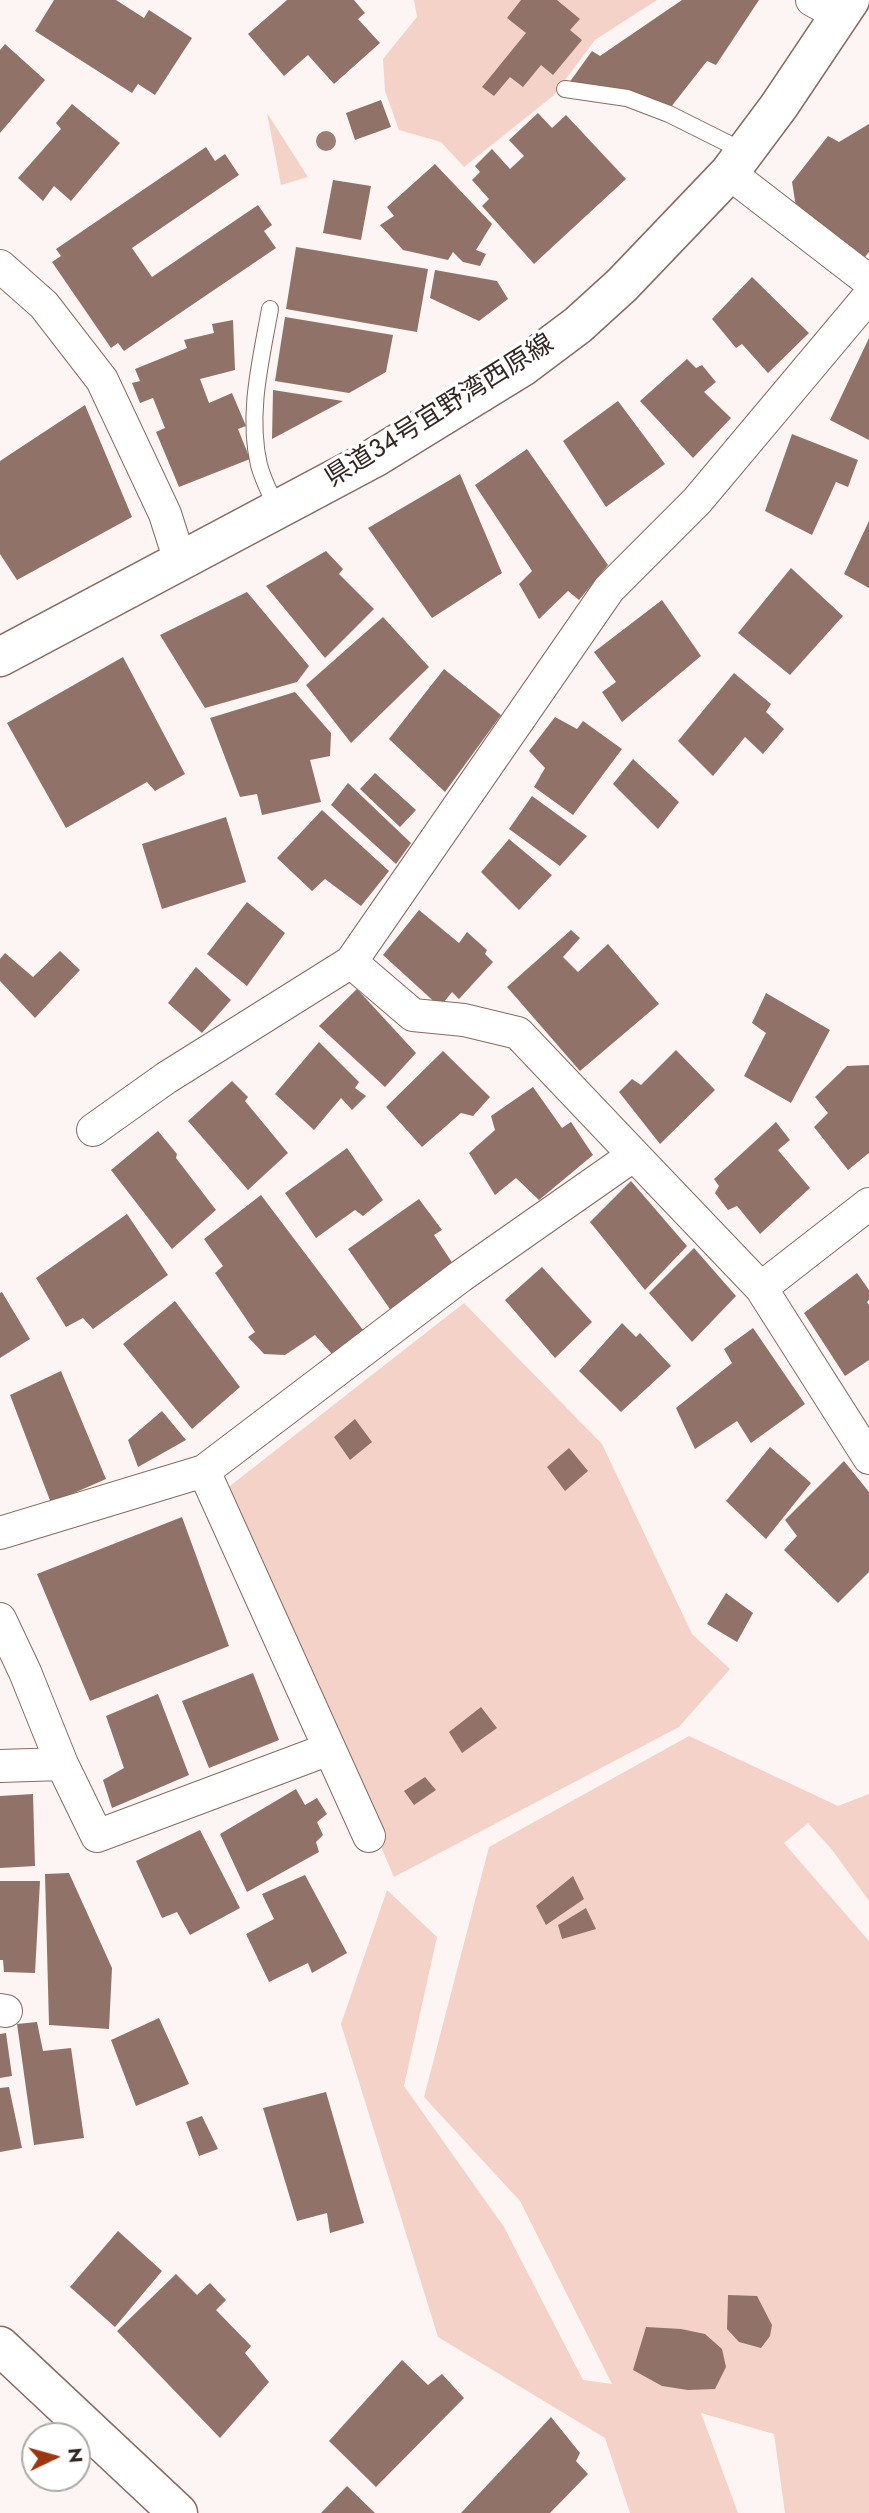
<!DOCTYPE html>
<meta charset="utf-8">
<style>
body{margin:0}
#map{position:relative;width:869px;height:2513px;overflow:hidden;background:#fcf5f3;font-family:Jost,sans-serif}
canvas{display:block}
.north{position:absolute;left:21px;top:2422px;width:70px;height:70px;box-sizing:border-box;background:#fff;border:2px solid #aea9a7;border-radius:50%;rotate:85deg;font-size:19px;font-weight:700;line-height:28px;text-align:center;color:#342723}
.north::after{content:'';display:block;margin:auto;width:24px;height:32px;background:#9d3710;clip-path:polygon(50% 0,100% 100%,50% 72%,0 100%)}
</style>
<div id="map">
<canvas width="869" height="2513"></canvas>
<div class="north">N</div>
</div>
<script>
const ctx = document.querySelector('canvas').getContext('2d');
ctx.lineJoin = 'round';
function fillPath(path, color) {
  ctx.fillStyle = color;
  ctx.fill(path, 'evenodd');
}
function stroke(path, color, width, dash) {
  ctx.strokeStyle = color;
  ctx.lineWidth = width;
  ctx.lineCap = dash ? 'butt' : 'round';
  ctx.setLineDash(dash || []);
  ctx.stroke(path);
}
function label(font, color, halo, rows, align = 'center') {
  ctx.font = font + ' Jost,"Noto Sans JP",sans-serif';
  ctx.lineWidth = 7;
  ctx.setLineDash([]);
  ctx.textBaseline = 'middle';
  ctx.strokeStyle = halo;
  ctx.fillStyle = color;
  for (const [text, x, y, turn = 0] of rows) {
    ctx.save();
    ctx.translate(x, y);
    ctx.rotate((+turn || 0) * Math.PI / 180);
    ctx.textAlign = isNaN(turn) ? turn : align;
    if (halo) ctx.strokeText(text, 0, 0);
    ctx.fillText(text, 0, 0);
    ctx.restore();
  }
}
const green = new Path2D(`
 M414 0H657L595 40 553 96 464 167 441 142 399 130 385 91 383 59 417 17Z
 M267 113 308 177 281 185Z
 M464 1303 602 1444 692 1634 730 1669 679 1727 394 1877 226 1489Z
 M689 1736 838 1806 869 1794V1901L833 1851 808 1823 784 1843 869 1941V2513H785L774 2434 701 2413 738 2513H630L605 2438 438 2337 341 2024 387 1890 437 1937 404 2086 504 2227 583 2380 612 2384 520 2201 424 2097 489 1847Z`);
const building = new Path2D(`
 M54 0H116L144 18 149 10 192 38 155 95 138 84 132 93 35 31Z
 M287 0H354L365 13 358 19 380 43 334 84 308 55 284 76 248 34Z
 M521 0H557L580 19 570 30 582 40 553 75 541 65 523 87 510 77 494 96 482 87 526 33 507 18Z
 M682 0H759L716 65 707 61 671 107 632 91 569 83 592 51 600 56Z
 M5 44 45 80 0 133V50Z
 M381 100 391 127 355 140 346 113Z
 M72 104 120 143 71 201 54 186 43 201 18 178 61 129 56 123Z
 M538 113 552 128 566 115 626 179 534 264 482 206 489 199 472 180 480 172 475 166 492 149 510 169 524 156 509 140Z
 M869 124V252L861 262 796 207 792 182 828 136 839 142Z
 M206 147 215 161 225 154 239 175 132 248 152 277 258 205 272 225 264 231 276 248 124 351 118 343 111 348 52 262 61 256 56 249Z
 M435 164 492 224 476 250 486 254 480 266 463 262 453 252 448 260 403 250 380 225 394 216 387 207Z
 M333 180 371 186 361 240 323 233Z
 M296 247 428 269 417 332 286 309Z
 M435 270 497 281 508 299 479 321 430 298Z
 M752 277 809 333 768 373 742 344 736 348 712 319Z
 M285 317 393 335 386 372 349 393 275 381Z
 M233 320 235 370 200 379 209 403 232 393 246 426 238 429 250 459 179 487 156 432 165 428 153 398 140 403 132 383 140 381 135 369 187 348 184 340 214 333 212 324Z
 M869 338V440L830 420Z
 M687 359 696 368 702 365 716 382 704 392 731 418 693 458 640 401Z
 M273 390 343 401 272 439Z
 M618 401 665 464 606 507 563 441Z
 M85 405 132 517 17 580 0 554V461Z
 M792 434 858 460 848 487 836 482 812 535 765 511Z
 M527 449 608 565 579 600 568 591 539 619 519 584 532 571 475 485Z
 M460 474 502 573 432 618 368 528Z
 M869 521V588L844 574Z
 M326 551 343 569 339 574 374 609 325 658 266 586Z
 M791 568 843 616 790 675 738 633Z
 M247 592 309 666 297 682 205 708 160 635Z
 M662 600 701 656 622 722 602 692 616 682 594 652Z
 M383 617 429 667 351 743 306 685Z
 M123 657 185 774 155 791 147 782 66 828 7 723Z
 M444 669 501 715 445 792 389 739Z
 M734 673 771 704 766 712 784 729 763 754 745 737 713 776 678 741Z
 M295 692 331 733 330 756 310 760 321 802 262 815 257 794 240 797 210 718Z
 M555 717 577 729 583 721 622 749 573 815 534 787 545 768 529 751Z
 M633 759 679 802 658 829 613 784Z
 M375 773 416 810 400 827 360 789Z
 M348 783 411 843 396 864 331 805Z
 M532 796 587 836 560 866 509 829Z
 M322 810 389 871 361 906 325 879 312 891 277 858Z
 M226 817 246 882 162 909 142 844Z
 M509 839 552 875 519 910 481 872Z
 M247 902 285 933 247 986 207 954Z
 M419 910 459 943 467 932 487 950 485 954 493 962 459 999 452 992 440 1007 383 955Z
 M571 930 580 938 563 957 578 972 608 944 659 1004 580 1071 507 987Z
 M60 951 80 970 35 1018 0 981V959L5 953 33 977Z
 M196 967 231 1000 202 1033 168 1003Z
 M357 989 416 1053 385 1087 319 1026Z
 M766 993 830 1030 791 1103 744 1076 766 1033 752 1023Z
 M319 1042 359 1082 355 1088 366 1096 352 1110 341 1098 314 1130 275 1094Z
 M676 1050 715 1090 660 1144 619 1092 632 1079 641 1085Z
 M443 1051 490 1097 473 1116 461 1113 422 1147 386 1107Z
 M869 1065V1153L848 1170 814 1127 828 1113 815 1097 847 1066Z
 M232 1081 248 1097 245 1101 288 1153 248 1190 188 1121Z
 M533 1087 562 1128 571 1122 593 1155 539 1200 516 1178 495 1195 469 1153 495 1130 491 1116Z
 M776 1122 790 1140 778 1150 810 1188 760 1234 737 1206 728 1210 715 1193 719 1186 714 1179Z
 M158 1131 177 1154 176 1158 216 1210 172 1249 111 1170Z
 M347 1148 383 1200 363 1216 355 1210 316 1238 285 1193Z
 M631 1181 687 1246 645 1290 590 1222Z
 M261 1195 363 1330 332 1354 315 1335 285 1355 264 1354 248 1337 255 1332 215 1273 223 1266 204 1239Z
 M419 1199 442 1230 434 1235 453 1264 392 1312 348 1249Z
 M127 1214 168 1275 93 1329 83 1318 66 1327 36 1278Z
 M694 1248 736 1296 692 1342 649 1293Z
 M542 1267 592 1322 555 1358 505 1300Z
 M857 1273 869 1290V1300L867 1302 869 1305V1360L845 1376 804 1313Z
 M2 1292 30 1339 0 1358V1293Z
 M175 1301 240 1387 192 1429 123 1344Z
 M622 1323 636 1337 640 1333 671 1366 621 1412 579 1371Z
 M753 1328 805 1404 751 1443 737 1421 695 1449 676 1408 732 1363 724 1349Z
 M61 1371 106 1479 51 1503 10 1395Z
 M162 1411 186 1440 138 1467 128 1440Z
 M355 1419 372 1442 350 1460 334 1437Z
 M770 1447 811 1483 766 1539 726 1501Z
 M569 1448 588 1471 565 1491 547 1467Z
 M844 1461 869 1492V1572L838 1603 784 1550 797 1536 785 1520Z
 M182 1517 229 1646 90 1701 37 1574Z
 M726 1593 753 1613 737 1642 707 1624Z
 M253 1673 279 1740 209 1768 182 1701Z
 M158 1694 189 1775 112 1808 103 1780 124 1768 106 1716Z
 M481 1707 497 1728 462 1753 449 1732Z
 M425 1777 436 1790 414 1805 404 1791Z
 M296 1789 305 1805 317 1798 327 1814 317 1822 323 1835 316 1842 319 1852 247 1892 220 1834Z
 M33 1794 35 1866 0 1868V1796Z
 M200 1830 240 1908 190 1935 177 1912 162 1918 136 1861Z
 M69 1873 112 1968 109 2029 49 2025 45 1874Z
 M305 1875 347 1953 312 1973 308 1963 269 1982 246 1934 274 1919 262 1894Z
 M573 1876 584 1899 546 1925 536 1906Z
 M0 1881H40L35 1973 4 1972 3 1960H0Z
 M586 1908 596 1929 562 1939 558 1925Z
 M159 2018 189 2084 136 2106 111 2040Z
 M37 2022 43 2051 71 2048 84 2138 34 2145 17 2024Z
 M6 2033 12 2076 0 2078V2034Z
 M9 2087 22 2148 0 2152V2088Z
 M326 2092 364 2223 330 2233 327 2213 297 2221 263 2108Z
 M202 2116 218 2149 199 2156 186 2122Z
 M118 2231 162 2271 115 2327 70 2287Z
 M176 2274 197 2295 210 2283 226 2300 216 2310 251 2346 245 2353 269 2382 220 2438 117 2331Z
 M728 2295 757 2296 772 2325 770 2336 761 2348 739 2342 727 2329Z
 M646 2327 681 2329 705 2334 722 2349 726 2367 715 2389 688 2390 662 2386 633 2370Z
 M402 2360 428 2385 442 2374 464 2398 376 2487 329 2441Z
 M551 2417 580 2453 576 2461 588 2474 550 2513H461Z
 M347 2486 375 2513H321Z`);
const lane = new Path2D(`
 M565 89 627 98 669 114 745 152
 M270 309C261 360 247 414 259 465 263 480 271 496 278 510`);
const street = new Path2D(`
 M812 0 839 15
 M729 173 869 281
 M0 266 44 305 102 380 165 514 180 561
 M93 1130 166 1078 351 962
 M634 1155 518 1033 464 1020 413 1015 351 962 609 589 697 501 869 296
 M761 1288 869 1204
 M204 1471 369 1836
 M0 1533 204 1471 461 1276 634 1155 761 1288 869 1458
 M0 1619 25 1672 62 1764 0 1766
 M62 1764 97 1836 329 1749
 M0 2010 6 2011`);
const secondary = new Path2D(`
 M0 657 374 458 522 367 578 325 622 285 729 173 779 106 850 0
 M0 2346 178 2513`);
const trees = [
 [326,141]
];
const streetNames = [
 ["県道34号宜野湾西原線",440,412,-32]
];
fillPath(green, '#f4d2c7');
fillPath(building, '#907268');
stroke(lane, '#886b61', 18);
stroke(street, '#886b61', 34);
stroke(secondary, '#886b61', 41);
stroke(lane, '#fff', 16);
stroke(street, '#fff', 32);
stroke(secondary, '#fff', 38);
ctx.fillStyle = '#9a7d73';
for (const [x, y] of trees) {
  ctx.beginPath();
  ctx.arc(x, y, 10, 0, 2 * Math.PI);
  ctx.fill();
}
label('26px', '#342723', '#fff', streetNames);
</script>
